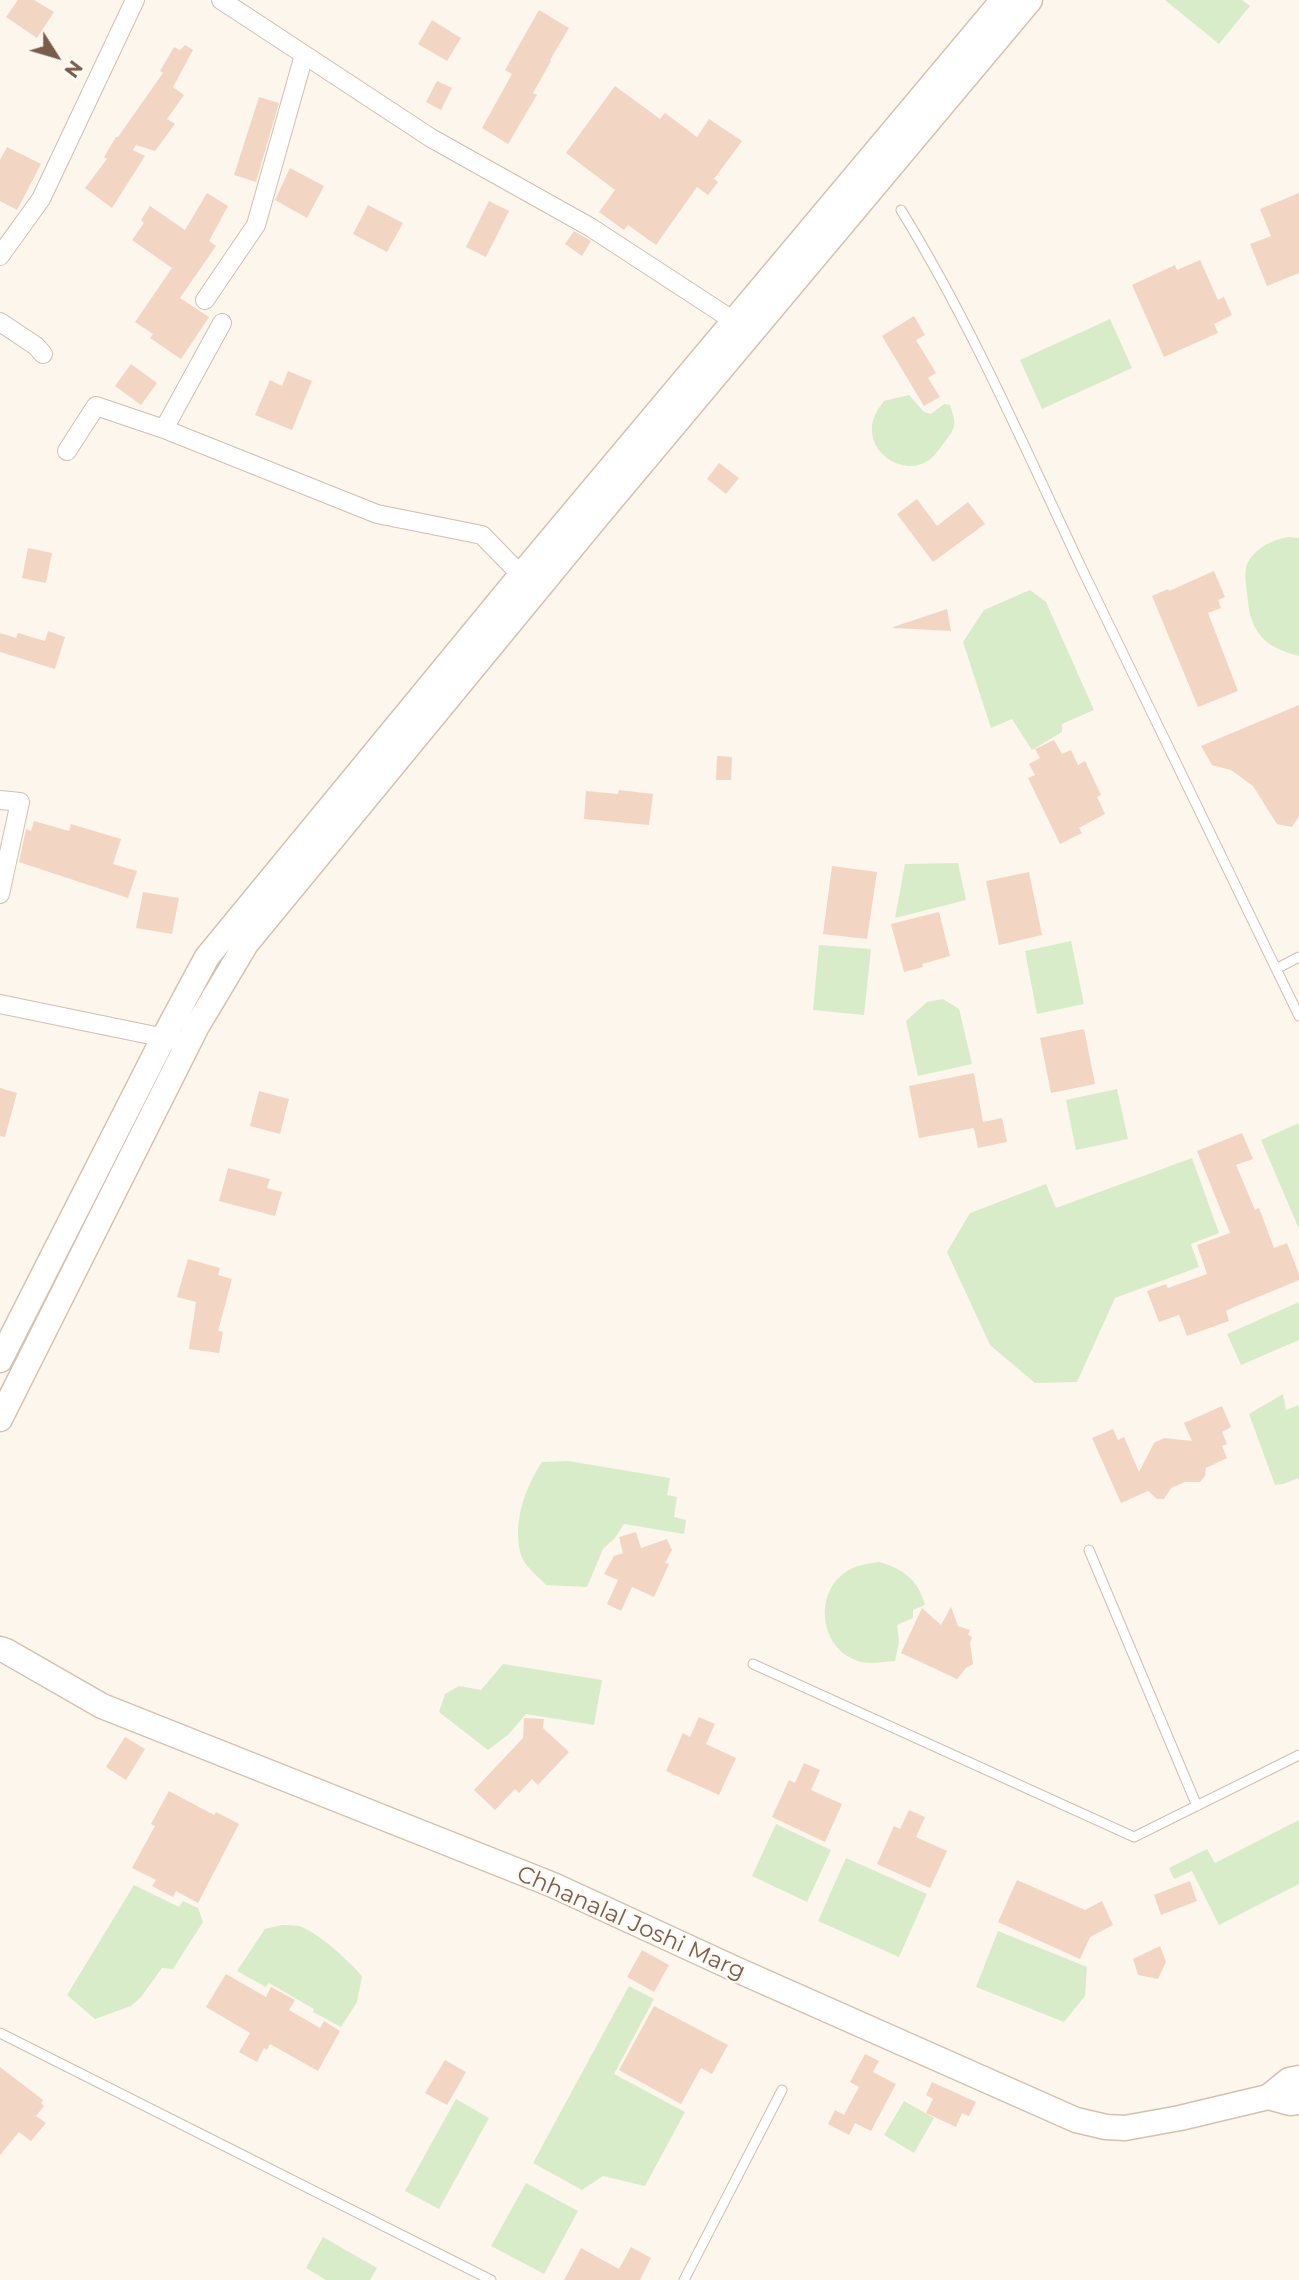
<!DOCTYPE html>
<style>
body{margin:0}
#map{position:relative;width:1299px;height:2280px;overflow:hidden;background:#fdf6ec;font-family:Montserrat,sans-serif}
canvas{display:block}
.north{position:absolute;left:21px;top:21px;width:70px;height:70px;-webkit-text-stroke:5px #fffaf3;paint-order:stroke;rotate:127deg;font-size:19px;font-weight:700;line-height:28px;text-align:center;color:#7a5c4d}
.north::after{content:'';display:block;margin:auto;width:24px;height:32px;background:#7a5c4d;clip-path:polygon(50% 0,100% 100%,50% 72%,0 100%)}
</style>
<div id="map">
<canvas width="1299" height="2280"></canvas>
<div class="north">N</div>
</div>
<script>
const ctx = document.querySelector('canvas').getContext('2d');
ctx.lineJoin = 'round';
function fillPath(path, color) {
  ctx.fillStyle = color;
  ctx.fill(path, 'evenodd');
}
function stroke(path, color, width, dash) {
  ctx.strokeStyle = color;
  ctx.lineWidth = width;
  ctx.lineCap = dash ? 'butt' : 'round';
  ctx.setLineDash(dash || []);
  ctx.stroke(path);
}
function label(font, color, halo, rows, align = 'center') {
  ctx.font = font + ' Montserrat,sans-serif';
  ctx.lineWidth = 5;
  ctx.setLineDash([]);
  ctx.textBaseline = 'middle';
  ctx.strokeStyle = halo;
  ctx.fillStyle = color;
  for (const [text, x, y, turn = 0] of rows) {
    ctx.save();
    ctx.translate(x, y);
    ctx.rotate((+turn || 0) * Math.PI / 180);
    ctx.textAlign = isNaN(turn) ? turn : align;
    if (halo) ctx.strokeText(text, 0, 0);
    ctx.fillText(text, 0, 0);
    ctx.restore();
  }
}
const green = new Path2D(`
 M1165 0H1242L1250 6 1219 44Z
 M1110 319 1132 368 1042 409 1020 360Z
 M909 395 924 412 931 414 944 404 950 405C957 425 956 428 943 444 937 452 933 459 924 463 899 474 869 452 872 426 873 416 878 409 884 401Z
 M1288 537 1299 538V656C1285 652 1271 648 1261 636 1252 625 1249 614 1248 601 1247 591 1244 577 1246 568 1251 550 1271 540 1288 537Z
 M1030 590 1046 602 1094 710 1062 724V732L1032 750 1012 719 991 728 963 642 984 610Z
 M958 863 966 900 895 918 905 864Z
 M1071 941 1084 1004 1037 1014 1025 951Z
 M819 945 871 949 864 1015 813 1010Z
 M943 999 959 1009 972 1064 918 1076 906 1021 927 1002Z
 M1117 1089 1128 1139 1076 1150 1066 1100Z
 M1299 1123V1229L1261 1140Z
 M1192 1158 1219 1233 1191 1244 1199 1267 1115 1298 1077 1382 1035 1383 990 1345 947 1252 970 1213 1046 1184 1056 1208Z
 M1299 1302V1340L1241 1365 1227 1334Z
 M1283 1394 1286 1410 1299 1405V1478L1283 1484 1275 1485 1249 1414Z
 M568 1461 670 1478 667 1495 677 1497 674 1517 686 1520 684 1534 624 1524 615 1538 603 1549 587 1587 546 1585C539 1577 524 1566 521 1555 512 1523 525 1488 542 1462Z
 M879 1562C903 1569 918 1579 925 1605L913 1610V1618L897 1625 899 1642 895 1661C881 1662 867 1666 853 1659 820 1645 815 1595 843 1574 854 1565 866 1564 879 1562Z
 M503 1664 602 1680 594 1725 526 1714 509 1734 488 1750 439 1712 445 1694 459 1686 481 1690Z
 M1299 1820V1884L1219 1925 1192 1871 1174 1879 1169 1868 1207 1849 1215 1863Z
 M776 1824 831 1850 807 1902 752 1876Z
 M846 1858 927 1894 899 1957 818 1921Z
 M134 1885 179 1907 183 1901 198 1908 203 1922 173 1969 162 1968 141 1997 131 2006 95 2019 67 1995Z
 M282 1925C287 1925 294 1925 299 1926 319 1933 348 1960 362 1976L357 2002 341 2027 313 2012 314 2009 269 1983 266 1987 237 1971 265 1929Z
 M998 1931 1087 1967 1085 1996 1064 2022 976 1987Z
 M629 1986 654 1999 614 2074 685 2112 645 2186 603 2176 582 2190 533 2163Z
 M456 2099 489 2118 439 2209 405 2191Z
 M904 2101 934 2118 914 2153 884 2135Z
 M526 2183 578 2211 544 2274 491 2246Z
 M323 2237 377 2268 370 2280H326L306 2268Z`);
const building = new Path2D(`
 M18 0H34L54 12 37 38 6 17Z
 M539 10 569 28 550 60 551 61 533 93 537 95 508 144 482 128 512 74 505 70Z
 M432 20 461 38 447 61 418 44Z
 M185 45 193 50 173 87 184 95 167 119 175 124 155 151 136 145 133 150 145 156 112 208 85 188 107 159 104 157 116 137H118L163 73 160 71 174 47 180 50Z
 M437 81 452 88 441 110 426 102Z
 M615 86 660 119 665 113 697 137 709 119 742 141 714 179 718 182 708 195 697 187 656 245 628 225 624 230 599 212 615 190 566 153Z
 M259 97 279 103 256 182 234 175Z
 M7 147 41 164 17 210 0 201V160Z
 M290 168 324 186 307 218 275 200Z
 M207 193 228 206 209 241 216 246 180 298 209 317 181 359 150 338 153 334 135 322 172 268 132 240 144 223 141 220 150 206 185 230Z
 M1299 193V273L1267 286 1250 244 1271 236 1260 209Z
 M489 201 509 211 486 257 466 247Z
 M368 205 403 223 387 252 353 234Z
 M574 231 591 241 582 256 565 244Z
 M1200 260 1218 300 1224 297 1232 315 1214 324 1218 333 1164 357 1132 285 1175 265 1177 270Z
 M914 316 925 335 916 340 936 373 928 378 940 397 924 406 882 336Z
 M131 364 157 383 141 405 115 386Z
 M288 371 312 381 292 430 255 415 270 380 282 386Z
 M719 463 739 478 726 494 707 479Z
 M917 499 937 526 968 502 985 524 933 562 897 514Z
 M28 548 52 553 46 583 22 578Z
 M1214 571 1225 597 1218 600 1221 608 1208 613 1238 691 1198 707 1152 596 1168 589 1169 591Z
 M947 609 951 631 894 628 893 627Z
 M48 631 65 637 55 669 0 652V633L16 638 18 633 45 641Z
 M1299 705V816L1292 827 1277 824 1253 786 1231 770 1212 765 1201 746Z
 M1054 740 1062 754 1071 750 1078 765 1085 761 1101 795 1097 797 1105 814 1079 828 1082 833 1060 844 1028 778 1035 775 1029 764 1040 758 1035 749Z
 M717 756 732 757 731 780H716Z
 M619 790 653 794 649 825 584 819 586 791 618 794Z
 M34 821 69 831 71 824 121 839 113 864 137 871 128 898 19 862 26 829 31 831Z
 M832 866 877 872 867 939 823 934Z
 M1029 872 1042 935 999 945 986 881Z
 M143 892 179 898 172 934 136 928Z
 M939 912 950 956 922 964 923 967 904 972 891 924Z
 M1084 1029 1095 1084 1051 1093 1040 1038Z
 M974 1073 983 1122 1002 1118 1007 1142 978 1148 974 1128 919 1138 909 1086Z
 M0 1088 17 1093 5 1137 0 1136Z
 M259 1091 289 1099 280 1134 250 1126Z
 M1242 1133 1253 1159 1236 1165 1255 1210 1259 1208 1274 1248 1287 1243 1299 1274V1280L1234 1307 1226 1311 1229 1321 1187 1336 1179 1315 1159 1322 1147 1291 1166 1284 1168 1288 1207 1274 1197 1245 1230 1233 1197 1151Z
 M228 1168 270 1179 267 1188 282 1192 275 1216 219 1201Z
 M188 1259 220 1268 218 1275 232 1279 218 1331 223 1332 219 1353 189 1349 196 1302 177 1297Z
 M1222 1406 1231 1427 1222 1432 1227 1444 1222 1446 1227 1458 1206 1468 1205 1476 1200 1482H1185L1171 1488 1164 1499H1157L1148 1491 1121 1503 1092 1438 1113 1429 1118 1440 1124 1437 1139 1472 1154 1443 1164 1438 1192 1441 1184 1423Z
 M636 1532 641 1548 667 1539 672 1550 665 1563 669 1564 654 1597 632 1587 621 1611 607 1604 618 1580 604 1574 614 1556 623 1553 619 1537Z
 M951 1607 958 1626 970 1630 968 1635 972 1637 970 1643 973 1664 966 1668 957 1679 901 1653 922 1608 941 1625Z
 M699 1717 715 1724 706 1744 736 1758 719 1795 666 1771 683 1733 690 1737Z
 M524 1718 544 1719 543 1728 569 1752 538 1785 532 1779 519 1793 515 1789 495 1810 474 1790 523 1738Z
 M125 1737 145 1749 126 1780 106 1767Z
 M804 1763 820 1770 811 1790 842 1804 825 1842 772 1817 789 1780 795 1783Z
 M169 1791 214 1815 216 1812 239 1824 198 1903 176 1891 173 1897 152 1886 156 1880 132 1868 155 1826 151 1824Z
 M909 1810 925 1817 916 1837 947 1851 930 1888 877 1864 894 1826 900 1829Z
 M1017 1880 1085 1910 1102 1901 1113 1925 1090 1937 1080 1959 998 1922Z
 M1190 1881 1197 1901 1161 1915 1154 1895Z
 M1160 1946 1166 1962 1158 1979 1138 1975 1133 1959Z
 M642 1950 669 1965 654 1992 627 1977Z
 M226 1974 266 1997 271 1987 295 2000 289 2010 320 2028 324 2021 340 2031 318 2071 270 2044 267 2050 264 2048 257 2062 239 2052 250 2033 206 2007Z
 M654 2006 728 2045 712 2074 701 2068 681 2104 619 2070Z
 M865 2054 879 2061 873 2072 896 2084 871 2131 855 2123 849 2135 828 2124 835 2110 844 2115 859 2087 850 2082Z
 M445 2060 466 2072 447 2105 425 2093Z
 M0 2067 43 2100 41 2103 44 2106 36 2116 46 2123 31 2141 19 2132 0 2155Z
 M932 2082 976 2102 969 2116 962 2113 956 2127 926 2113 933 2099 926 2095Z
 M631 2247 651 2258 640 2280H564L581 2248 619 2269Z`);
const lane = new Path2D(`
 M901 210C971 324 1025 448 1082 569 1153 718 1226 867 1299 1016
 M1276 969 1299 957
 M1089 1550 1197 1806
 M753 1664 1134 1837 1299 1755
 M0 2033 491 2280
 M684 2280 782 2090`);
const street = new Path2D(`
 M221 0 431 138 590 227 734 321
 M0 256 41 199 135 0
 M205 300 256 225 304 55
 M0 322 36 346 43 354
 M164 429 222 323
 M67 451 96 406 164 429 377 514 482 535 521 575
 M0 800 20 802 0 894
 M0 1004 175 1040`);
const secondary = new Path2D(`
 M0 1360 164 1037 207 957 521 575 1003 0
 M0 1419 197 1026 246 944 597 517 1030 0
 M0 1649 6 1651 102 1706 553 1885 733 1968 1076 2120 1106 2127 1125 2128 1180 2118 1268 2097 1290 2103 1299 2102
 M1268 2097 1289 2080 1299 2078`);
const streetNames = [
 ["Chhanalal Joshi Marg",631,1923,24]
];
fillPath(green, '#d8ecc9');
fillPath(building, '#f3d5c3');
stroke(lane, '#d1beb0', 11);
stroke(street, '#d1beb0', 20);
stroke(secondary, '#d6c0b0', 27);
stroke(lane, '#fff', 9);
stroke(street, '#fff', 18);
stroke(secondary, '#fff', 24);
label('23px', '#7a5c4d', '#fffaf3', streetNames);
</script>
